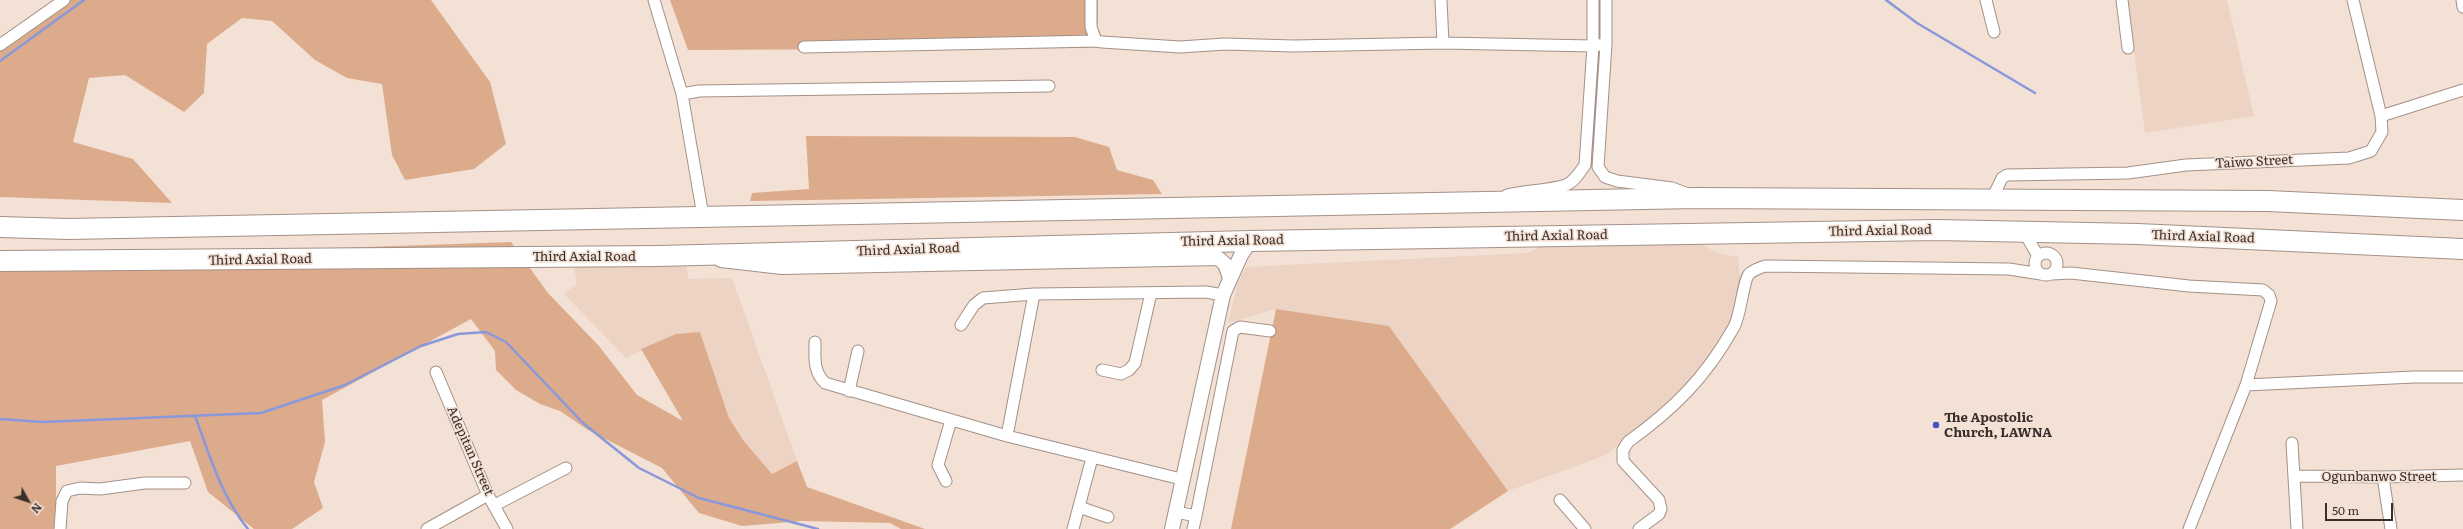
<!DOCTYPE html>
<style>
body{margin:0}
#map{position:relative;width:2463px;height:529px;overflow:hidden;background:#f4e1d5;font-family:Literata,serif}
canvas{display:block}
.north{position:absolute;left:8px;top:481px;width:40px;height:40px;-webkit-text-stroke:3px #f4e1d5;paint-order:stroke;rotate:130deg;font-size:11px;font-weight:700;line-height:16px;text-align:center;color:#372f2b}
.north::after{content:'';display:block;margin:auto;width:14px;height:18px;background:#372f2b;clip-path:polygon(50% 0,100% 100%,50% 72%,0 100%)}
.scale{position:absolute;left:2325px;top:503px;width:68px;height:18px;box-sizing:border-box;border:2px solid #372f2b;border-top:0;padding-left:5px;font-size:12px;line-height:14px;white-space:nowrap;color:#372f2b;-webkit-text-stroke:3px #f4e1d5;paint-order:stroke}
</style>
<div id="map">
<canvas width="2463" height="529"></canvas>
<div class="north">N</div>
<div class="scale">50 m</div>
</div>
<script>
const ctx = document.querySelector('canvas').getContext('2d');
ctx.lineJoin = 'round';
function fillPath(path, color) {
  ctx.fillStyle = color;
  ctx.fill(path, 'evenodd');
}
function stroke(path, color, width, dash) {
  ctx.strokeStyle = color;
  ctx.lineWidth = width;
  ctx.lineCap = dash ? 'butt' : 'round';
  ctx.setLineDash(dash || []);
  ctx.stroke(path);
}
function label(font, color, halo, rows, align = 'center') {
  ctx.font = font + ' Literata,serif';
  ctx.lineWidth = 3.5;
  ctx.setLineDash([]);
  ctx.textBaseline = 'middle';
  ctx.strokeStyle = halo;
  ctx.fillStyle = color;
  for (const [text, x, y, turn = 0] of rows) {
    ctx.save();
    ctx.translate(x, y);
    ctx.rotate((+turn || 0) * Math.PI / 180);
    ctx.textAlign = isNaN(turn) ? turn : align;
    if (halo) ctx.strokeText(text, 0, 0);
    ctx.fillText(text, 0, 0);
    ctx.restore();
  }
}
const built = new Path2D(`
 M2127 0H2227L2254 116 2145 133Z
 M1690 238 1718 253 1738 257 1740 282 1732 321 1692 382 1674 403 1606 455 1508 491 1389 326 1276 309 1228 323 1238 283 1246 267 1528 253 1548 242Z
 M573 263 685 264 689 279 732 278 797 461 772 474 743 440 729 418 700 332 676 334 626 358 564 294 577 283Z`);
const green = new Path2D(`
 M70 0H431L490 82 506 144 474 169 405 180 392 155 382 84 347 78 315 60 272 21 242 18 207 44 204 93 184 112 125 75 89 78 73 142 133 159 172 203 0 197V48Z
 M670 0H1098V22L1088 48 688 50Z
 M806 136 1075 137 1109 147 1117 170 1153 180 1162 194 750 201 752 193 809 189Z
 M511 242 548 293 599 346 637 395 683 421 641 349 676 334 700 332 729 418 743 440 772 474 797 461 807 487 925 529H901L890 523 803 521 742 526 699 513 662 468 588 430 560 411 540 404 516 390 496 370 495 351 471 319 322 400 325 442 314 482 323 508 292 529H254L208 492 190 441 56 466V529H0V257L70 262 308 249Z
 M1276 309 1389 326 1508 491 1450 529H1231Z`);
const stream = new Path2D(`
 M1886 0 1917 23 2035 93
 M0 61 84 0
 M195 416C210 456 221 496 248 529
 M0 419 43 422 261 413 345 385 421 346 458 334 486 332 506 342 583 423 639 468 699 498 818 529`);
const minor = new Path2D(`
 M654 0 682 94 703 216
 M1091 0V27L1096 41 1102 42 1180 47 1225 44 1294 46 1443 43 1593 46 1606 44
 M1441 0 1443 43
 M1606 0V44L1598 167 1605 177 1617 181 1672 188 1688 194
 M1986 0 1994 32
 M2122 0 2128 48
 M2462 0 2463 7
 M0 45 64 0
 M804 47 1096 41
 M682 94 699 91 1049 86
 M2381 116 2463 90
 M1507 195C1526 190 1547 191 1566 185 1574 182 1580 172 1585 165L1593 46V0
 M1992 199 2002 178 2007 175 2128 173 2186 165 2349 158 2371 151 2382 132 2381 116 2353 0
 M2024 232 2038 256
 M2035 264a11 11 0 1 1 22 0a11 11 0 1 1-22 0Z
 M2052 274 2071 273 2189 286 2263 290 2269 295 2271 301 2246 385 2189 529
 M961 325 974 305 983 298 1034 294 1206 292 1223 295
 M815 342C815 358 813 371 825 383L1007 436 1181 479
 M1102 370 1121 374 1129 370 1135 363 1151 293
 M436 372 488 495 507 529
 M2246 385 2414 377H2463
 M849 391 858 351
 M1007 436 1034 294
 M2292 443 2297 529
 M2295 476 2383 477 2463 475
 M2383 477 2391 529
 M946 481 938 465 951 420
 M1560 500 1585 529
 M495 505 566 468
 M1079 507 1108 517
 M1176 512 1196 516 1233 331 1240 327 1270 331
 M60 529 62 501 67 491 80 488 100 489 145 483H185
 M427 529 488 495
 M1073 529 1092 458
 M1193 529 1196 516
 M1639 529 1659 514 1661 509 1659 500 1623 461V450L1628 442C1675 408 1706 377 1734 327 1741 314 1743 281 1749 274 1753 270 1760 268 1765 266L2009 269 2041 274`);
const tertiary = new Path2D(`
 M721 260 782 267 1218 258 1225 264 1230 278
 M1172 529 1223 295 1241 255 1250 241`);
const motorway = new Path2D(`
 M0 227 68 229 1696 198 2268 201 2463 210
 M0 261 659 256 1250 241 1937 230 2138 234 2463 249`);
const markers = [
 [1936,425,4,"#4552c6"]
];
const streetNames = [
 ["Taiwo Street",2254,162,-3],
 ["Third Axial Road",1880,231,-1],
 ["Third Axial Road",1556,236,-1],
 ["Third Axial Road",2203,237,2],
 ["Third Axial Road",1232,241,-1],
 ["Third Axial Road",908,250,-2],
 ["Third Axial Road",584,257],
 ["Third Axial Road",260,260,-1],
 ["Adepitan Street",470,451,66],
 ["Ogunbanwo Street",2379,477]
];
const poiNames = [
 ["The Apostolic",1944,418],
 ["Church, LAWNA",1944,433]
];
fillPath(built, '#ecd3c3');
fillPath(green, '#dcab8c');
stroke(stream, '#8898db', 2.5);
stroke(minor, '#a39187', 13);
stroke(tertiary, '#a39187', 16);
stroke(motorway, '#a39187', 22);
stroke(minor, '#fff', 11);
stroke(tertiary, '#fff', 14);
stroke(motorway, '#fff', 20);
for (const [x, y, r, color] of markers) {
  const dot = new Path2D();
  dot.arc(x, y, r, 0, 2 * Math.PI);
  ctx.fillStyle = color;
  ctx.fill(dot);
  stroke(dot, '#f4e1d5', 1.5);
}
label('13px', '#372f2b', '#f4e1d5', streetNames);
label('bold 13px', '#372f2b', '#f4e1d5', poiNames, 'left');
</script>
